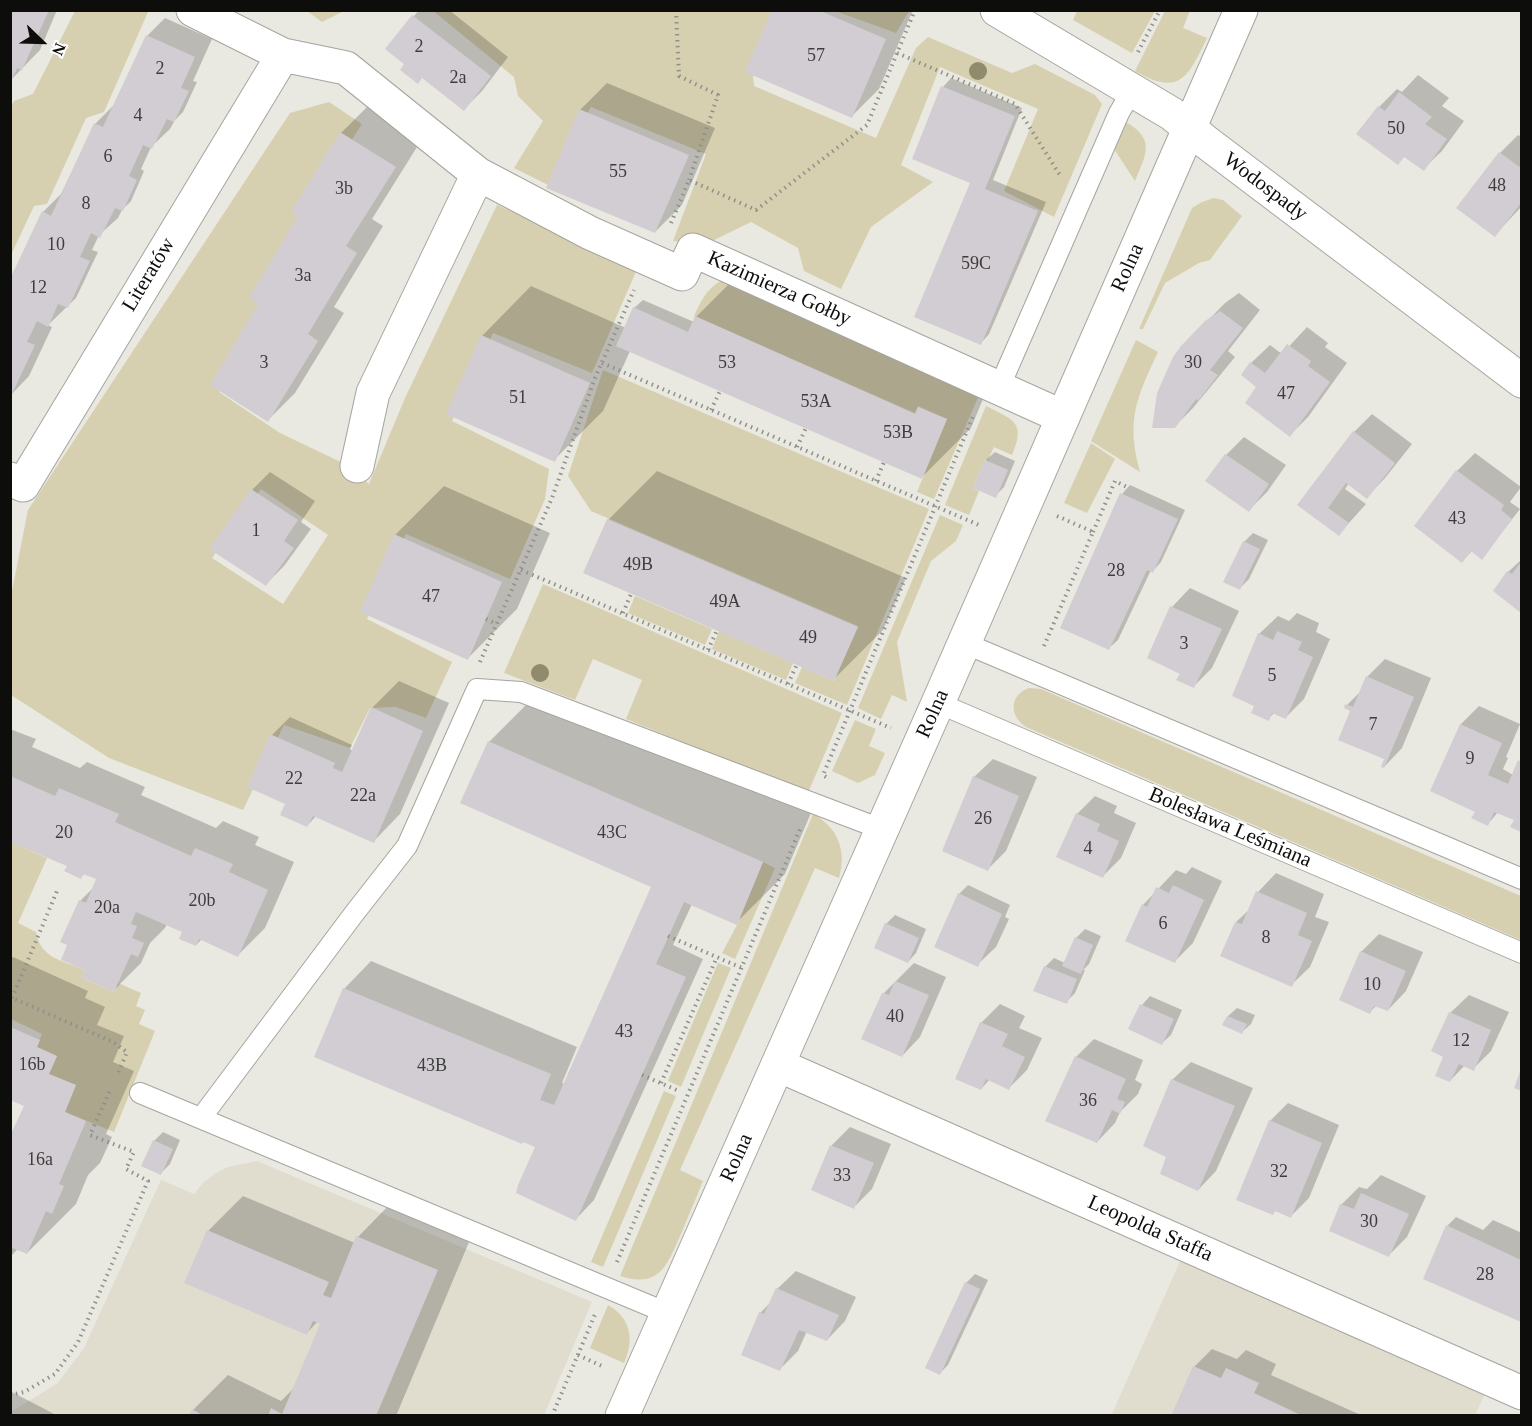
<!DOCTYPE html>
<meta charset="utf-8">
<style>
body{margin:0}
#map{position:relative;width:1532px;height:1426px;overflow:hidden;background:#e9e8e1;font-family:"Times New Roman",serif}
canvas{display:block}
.frame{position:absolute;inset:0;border:12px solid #0d0d0b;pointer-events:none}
.north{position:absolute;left:12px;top:12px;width:60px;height:60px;-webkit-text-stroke:4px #fff;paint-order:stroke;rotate:113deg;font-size:16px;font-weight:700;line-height:24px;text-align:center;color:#0d0d0b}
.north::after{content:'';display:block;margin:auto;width:21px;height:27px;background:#0d0d0b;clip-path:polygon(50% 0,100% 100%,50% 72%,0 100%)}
</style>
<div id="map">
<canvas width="1532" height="1426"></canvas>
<div class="frame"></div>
<div class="north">N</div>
</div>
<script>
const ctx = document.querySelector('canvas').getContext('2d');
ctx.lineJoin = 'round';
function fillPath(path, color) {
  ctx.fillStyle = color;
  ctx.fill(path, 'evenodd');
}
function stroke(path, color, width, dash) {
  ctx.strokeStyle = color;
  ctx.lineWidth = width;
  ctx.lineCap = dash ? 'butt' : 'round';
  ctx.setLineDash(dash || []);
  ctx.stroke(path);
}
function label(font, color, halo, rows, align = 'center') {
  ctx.font = font + ' "Times New Roman",serif';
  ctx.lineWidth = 5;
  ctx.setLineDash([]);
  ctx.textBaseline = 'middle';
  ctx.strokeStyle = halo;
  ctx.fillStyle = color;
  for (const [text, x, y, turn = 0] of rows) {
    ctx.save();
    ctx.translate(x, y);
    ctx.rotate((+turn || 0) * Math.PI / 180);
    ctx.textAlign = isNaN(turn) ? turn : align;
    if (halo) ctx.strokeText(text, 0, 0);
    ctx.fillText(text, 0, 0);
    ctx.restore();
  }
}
const built = new Path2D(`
 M257 1161 592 1302 544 1415 11 1416V1412L58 1383 84 1348 161 1180 194 1194 204 1182 216 1173 228 1167Z
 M1182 1257 1486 1392 1475 1415 1111 1416Z`);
const green = new Path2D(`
 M143 10 148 12 104 112 86 118 47 204 34 206 11 255 10 108 14 101 33 94 75 11Z
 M432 10 780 11 753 76 754 86 876 138 916 48 928 37 1012 73 1035 64 1095 95 1102 104 1054 217 1004 191 1038 109 940 67 901 165 933 182 871 227 841 289 804 271 798 248 751 222 706 244 673 241 706 154 591 107 548 185 514 168 543 121 518 96 514 77Z
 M307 11H344L322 22Z
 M835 11 909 10V11L896 33Z
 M1077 11V10L1155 11 1132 53 1073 20Z
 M1165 11H1190L1183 28 1207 38C1188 77 1180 97 1135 71Z
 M329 102 362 124 302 218 263 316 219 392 280 433 347 465 369 484 405 398 497 205 638 267 592 373 493 333 452 421 549 469 545 499 510 579 406 534 367 619 452 662 426 718 396 707 370 708 350 748 284 725 243 810 109 758 11 695V596L28 510 290 113ZM261 489 328 535 283 604 212 558Z
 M1126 122C1156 140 1146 154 1135 181L1114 149Z
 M1214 198 1223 200 1242 216 1210 260 1199 263 1165 283 1143 329H1139L1192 208 1202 202Z
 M724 279 980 393 934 499 917 492 947 419 918 406 915 413 694 316C702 299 707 288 724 279Z
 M1136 340 1158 352C1136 399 1126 420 1140 472L1091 441Z
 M603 370 929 509 847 705 795 683 802 667 834 681 858 626 591 511 568 476Z
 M986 406C1014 420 1026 422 1012 455L994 447 988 460H985L973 488 979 491 969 515 945 505Z
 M1091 443 1115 459 1087 513 1064 503Z
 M940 515 963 525 956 541 931 561 897 642 907 702 892 695 881 719 858 708Z
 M543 584 842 713 808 793 626 719 642 680 593 659 575 700 504 673Z
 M635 596 712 629 705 645 628 613Z
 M719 631 793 663 786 680 712 649Z
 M1029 688 1041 689 1521 896V940L1026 727C1009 716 1009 695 1029 688Z
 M855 720 876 729 869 746 885 753 875 775 858 783 832 771Z
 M813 814C838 827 847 851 839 878L815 868 680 1170 703 1181C696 1199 688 1216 681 1234 667 1265 660 1289 620 1276Z
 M11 842 47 858 18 923 36 932C41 959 62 960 85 970L82 978 114 992 118 983 141 993 136 1006 145 1010 139 1024 155 1031 114 1132 65 1112 76 1085 49 1074 57 1056 37 1047 42 1034 11 1019Z
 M763 862 775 868 735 959 722 953 737 925Z
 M718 963 731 968 681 1087 668 1081Z
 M664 1091 676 1096 603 1267 591 1262Z
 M608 1305C632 1319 634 1340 624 1363L590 1348Z`);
const shadow = new Path2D(`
 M10 10H57L40 50 10 81Z
 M419 10H449L508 57 482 91 464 109 387 49Z
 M773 10H909L912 12 879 89 852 116Z
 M165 18 212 39 193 81 197 82 183 112 175 120 170 129 151 147 141 169 144 171 131 201 122 210 118 218 99 235 92 250 98 252 76 298 48 325 52 327 29 376 10 396 43 212 61 194 95 124 113 106 147 36Z
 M1418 75 1449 98 1442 106 1464 121 1442 151 1423 169 1379 107 1397 89 1402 92Z
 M951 78 1022 108 993 180 1046 202 989 334 981 343 972 182 943 87Z
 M607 83 715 128 682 205 655 232 580 110Z
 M368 106 422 139 372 219 383 226 334 307 344 313 295 393 268 420 300 216 341 133Z
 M1518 135 1522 137V206L1495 235 1500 153Z
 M745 268 995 370 971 428 922 477 630 351 603 411 554 460 482 336 531 286 626 328 634 308 643 300 694 322 696 317Z
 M1239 293 1260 310 1228 351 1235 357 1193 408 1174 427 1182 347 1225 303Z
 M1307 327 1328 343 1325 347 1347 363 1308 417 1290 435 1258 387 1243 375 1251 363 1270 345 1282 354Z
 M1372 414 1412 444 1385 478 1367 497 1349 483 1345 489 1366 504 1339 534 1300 505 1354 432Z
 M1244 437 1286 465 1267 492 1249 510 1207 481 1226 455Z
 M995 452 1015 461 1004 487 995 496 975 487 986 460Z
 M1475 453 1521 487 1510 502 1520 509 1482 558 1472 551 1462 561 1416 526 1457 471Z
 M657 471 906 578 883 630 834 679 608 520Z
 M270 472 315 501 301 522 311 529 284 566 266 584 252 490Z
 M1130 485 1185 510 1161 562 1153 571 1151 570 1118 640 1109 648 1122 494Z
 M444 486 550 533 517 609 468 658 395 535Z
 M1253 533 1268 540 1249 579 1240 588 1244 542Z
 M1522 559V611L1495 591 1508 572Z
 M1190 588 1239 611 1212 668 1194 686 1182 673 1149 657 1172 607Z
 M1297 613 1319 623 1316 632 1330 639 1304 699 1286 717 1275 712 1268 719 1256 705 1259 634 1278 616 1289 621Z
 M1385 659 1431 678 1402 748 1384 767 1386 758 1347 705 1362 690 1367 677Z
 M399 681 449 703 400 814 373 842 316 816 307 826 287 803 272 735 290 717 352 745 350 749 353 751 372 708Z
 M538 693 811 813 785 874 736 923 692 904 673 945 703 959 594 1200 576 1219 537 1146 344 989 371 961 577 1047 562 1083 565 1084 653 886 489 742Z
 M1479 706 1520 724 1506 757 1508 758 1503 769 1513 775 1522 759V830L1512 827 1516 819 1498 812 1488 824 1477 811 1461 724Z
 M10 729 36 739 32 747 80 768 87 762 145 787 141 795 216 828 223 821 259 837 255 845 294 862 265 928 238 955 202 939 196 945 184 931 167 924 165 928 150 943 141 963 114 990 87 969 80 901 95 886 98 878 85 873 81 877 69 865 10 840Z
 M993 759 1037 777 1006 851 988 869 974 777Z
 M1095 796 1117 806 1114 813 1136 823 1121 858 1103 876 1077 814Z
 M1192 867 1222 881 1193 943 1174 962 1143 905 1176 870 1186 874Z
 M1276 873 1324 894 1315 917 1329 922 1310 967 1291 985 1236 922 1251 908 1258 892Z
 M968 885 1010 905 1005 917 1009 919 996 947 977 965 959 894Z
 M895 915 926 929 916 953 908 962 886 924Z
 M1085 929 1101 936 1089 964 1083 970H1085L1075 993 1066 1002 1045 967 1054 958 1065 963 1076 938Z
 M1379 934 1423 952 1406 991 1388 1010 1377 1005 1370 1012 1361 952Z
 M13 957 88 991 85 998 105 1007 97 1025 124 1036 113 1062 134 1071 106 1134 112 1137 100 1163 88 1175 76 1204 27 1253 18 1249 10 1257V1140L26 1105 10 1098V959Z
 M914 963 946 977 920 1037 902 1056 883 994Z
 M1469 995 1509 1012 1491 1051 1473 1069 1465 1065 1450 1081 1445 1056 1450 1013Z
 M1150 996 1182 1010 1171 1035 1162 1043 1142 1005Z
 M1000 1004 1025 1016 1019 1028 1042 1038 1027 1070 1009 1088 990 1079 981 1089V1023Z
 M1237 1008 1255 1015 1251 1024 1242 1032 1224 1025 1228 1016Z
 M1094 1039 1143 1060 1135 1080 1142 1084 1138 1094 1120 1112 1115 1123 1097 1142 1076 1057Z
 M1191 1062 1253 1088 1216 1171 1198 1190 1172 1080Z
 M1288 1103 1339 1125 1309 1198 1291 1216 1276 1210 1273 1213 1270 1121Z
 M850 1127 891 1144 872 1189 854 1207 813 1189 832 1145Z
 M163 1132 180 1140 170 1164 161 1173 154 1141Z
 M1381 1175 1426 1196 1407 1237 1389 1255 1341 1205 1359 1187 1367 1189Z
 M243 1196 355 1243 358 1237 393 1201 472 1235 396 1416H191L193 1410 228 1375 281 1401 295 1387 322 1323 318 1321 307 1333 208 1231Z
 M1456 1217 1483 1230 1493 1220 1522 1233V1320L1425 1278 1447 1226Z
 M796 1271 856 1297 845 1321 827 1340 807 1331 798 1351 780 1369 760 1313 772 1301 777 1289Z
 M975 1274 988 1280 948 1365 940 1373 966 1283Z
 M1212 1349 1237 1359 1246 1350 1276 1364 1271 1375 1363 1416H1172L1194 1367Z
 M10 1391 58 1416H10Z`);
const building = new Path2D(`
 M10 10H49L22 70 17 68 11 82Z
 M772 10H818L886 39 852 118 745 72Z
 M412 15 491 76 464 111 422 78 418 84 400 70 404 64 385 49Z
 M146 35 195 57 181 88 189 91 174 122 167 119 152 149 143 145 129 176 137 180 123 211 115 208 100 238 91 233 80 257 90 261 68 308 58 304 48 327 37 321 27 342 35 345 10 398V279L42 211 51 216 94 123 103 127Z
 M941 86 1015 116 985 189 1038 211 981 345 914 317 970 183 912 159Z
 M1399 92 1432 117 1425 124 1447 139 1424 171 1404 157 1398 165 1356 134 1378 106 1385 111Z
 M579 109 689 155 655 233 546 188Z
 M340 132 396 167 346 246 357 253 308 334 318 341 268 422 210 385 258 304 249 298 298 216 291 212Z
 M1499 152 1521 168V203L1495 237 1456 208Z
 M633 307 688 332 695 316 915 414 918 407 947 419 922 479 616 346Z
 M1220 311 1243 328 1210 370 1218 375 1198 401 1196 399 1175 428H1152L1157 393 1173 357 1181 346 1205 321Z
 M481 335 590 383 555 462 446 414Z
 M1287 344 1311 361 1308 366 1330 382 1290 437 1245 403 1256 387 1241 375 1250 362 1265 373Z
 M1353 431 1395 463 1367 499 1346 483 1328 508 1349 523 1339 536 1297 505Z
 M1225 454 1269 484 1249 512 1205 481Z
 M985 460 1008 470 996 498 973 488Z
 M1456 470 1504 505 1501 510 1512 519 1482 560 1471 551 1462 563 1414 526Z
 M251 489 298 520 284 541 294 548 266 586 209 549Z
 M1120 493 1178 519 1153 573 1147 570 1109 650 1060 628Z
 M607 519 858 627 834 681 583 573Z
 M394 534 502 582 468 660 360 612Z
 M1243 541 1260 549 1240 590 1223 582Z
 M1521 562V613L1493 591 1507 571 1512 574Z
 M1170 606 1222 629 1194 688 1176 680 1180 674 1147 658Z
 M1277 631 1302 642 1298 650 1313 657 1286 719 1272 713 1269 721 1251 713 1254 706 1232 696 1258 633 1273 640Z
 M1366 676 1414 697 1384 768 1381 767 1384 759 1338 740 1350 711 1344 708 1345 704 1353 707Z
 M371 707 423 731 374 843 313 816 307 827 280 815 285 804 247 787 270 734 335 763 333 768 342 772Z
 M1460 724 1502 743 1488 775 1508 784 1518 760 1521 762V832L1510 827 1514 820 1494 812 1488 826 1471 818 1475 812 1430 791Z
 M488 741 763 862 737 925 684 902 656 964 686 977 576 1221 516 1193 518 1185 535 1147 523 1142 522 1144 314 1057 343 988 551 1074 540 1100 554 1105 651 887 460 803Z
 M10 776 55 796 59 788 119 814 115 822 191 856 195 848 233 864 229 872 268 890 238 957 199 939 196 946 179 939 182 932 136 912 131 924 137 926 132 938 144 943 138 957 131 954 114 992 82 978 85 970 61 960 67 945 60 942 79 900 86 903 96 879 83 874 81 879 64 871 67 866 10 842Z
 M973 776 1019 796 988 871 942 851Z
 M1076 813 1100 824 1097 831 1119 841 1103 878 1056 857Z
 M1173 885 1204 900 1175 963 1125 941 1142 904 1147 907 1156 887 1169 893Z
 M1256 891 1307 913 1298 935 1312 941 1292 987 1220 956 1235 922 1242 924Z
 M958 893 1002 914 978 967 934 947Z
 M885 923 919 938 908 963 874 948Z
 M1075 937 1093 945 1081 974 1062 966Z
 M1360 951 1406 971 1388 1011 1374 1006 1370 1014 1339 1000Z
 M1044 966 1077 979 1067 1004 1033 991Z
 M895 981 929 995 902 1057 861 1039 882 993 889 995Z
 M1140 1004 1174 1019 1162 1045 1128 1029Z
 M1449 1012 1491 1030 1474 1071 1459 1064 1450 1082 1435 1076 1443 1057 1431 1051Z
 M1227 1016 1247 1024 1242 1034 1222 1025Z
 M980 1022 1008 1034 1002 1046 1025 1057 1009 1090 986 1079 981 1090 955 1079Z
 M10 1027 40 1040 37 1047 57 1056 49 1074 76 1085 65 1112 86 1121 59 1184 64 1186 52 1214 46 1211 27 1254 10 1247V1136L24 1106 10 1100Z
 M1075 1056 1126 1079 1117 1099 1125 1102 1120 1114 1112 1110 1097 1143 1045 1121Z
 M1521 1069V1091L1514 1088Z
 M1171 1079 1235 1106 1198 1191 1160 1174 1166 1157 1143 1146Z
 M1269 1120 1322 1143 1291 1218 1275 1211 1273 1215 1236 1200Z
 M153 1140 173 1149 161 1175 141 1166Z
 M830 1145 874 1163 854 1209 811 1190Z
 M1361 1193 1409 1214 1389 1257 1329 1231 1340 1204 1354 1209Z
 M1446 1225 1521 1260V1322L1423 1279Z
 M207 1230 329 1282 323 1295 331 1298 356 1236 438 1270 376 1416H268L271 1408 282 1414 320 1324 313 1321 307 1335 184 1283Z
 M965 1282 980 1289 940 1375 925 1368Z
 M776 1288 839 1315 827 1341 799 1330 780 1371 741 1355 759 1312 764 1314Z
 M1193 1366 1221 1378 1226 1368 1259 1383 1254 1393 1303 1416H1171Z
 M192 1409 204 1416H189Z`);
const path = new Path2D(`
 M676 10 679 76 718 95 689 180
 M1138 52 1160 10
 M897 53 1015 104 1061 177
 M671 223 689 180 756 210 867 125 915 10
 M602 363 979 525
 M711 410 720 391
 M797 447 806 428
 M876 481 884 462
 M1093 532 1115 481 1127 487
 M521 570 891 728
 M623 613 631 594
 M486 619 497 624
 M1044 646 1093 532 1057 516
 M708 650 717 630
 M480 662 552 498 595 378 634 290
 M788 684 797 664
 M826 777 823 775 974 414
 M668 936 742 968
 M10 997 113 1042 127 1052 118 1073
 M12 998 57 891
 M642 1075 679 1091
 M661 1083 717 957
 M617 1262 801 827
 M578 1355 604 1367
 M10 1395 24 1392 55 1374 78 1342 148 1181 126 1169 134 1152 90 1135 111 1088
 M552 1416 596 1312`);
const service = new Path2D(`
 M999 388 1119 113 1132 91
 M964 643 1522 879
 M938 703 1522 953
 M140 1093 667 1313
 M201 1118 353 915 407 846 477 689 521 692 881 829`);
const minor = new Path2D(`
 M193 10 283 55 346 68 478 174
 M997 10 1172 114 1206 142 1522 381
 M357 466 373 393 478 174 590 233 682 274 693 250 1063 417
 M10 479 23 485 283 55
 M778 1065 1522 1393`);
const tertiary = new Path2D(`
 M622 1416 938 703 1241 10`);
const trees = [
 [978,71],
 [540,673]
];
const numberNames = [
 ["2",419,47],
 ["57",816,56],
 ["2",160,69],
 ["2a",458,78],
 ["4",138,116],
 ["50",1396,129],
 ["6",108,157],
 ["55",618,172],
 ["48",1497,186],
 ["3b",344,189],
 ["8",86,204],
 ["10",56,245],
 ["59C",976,264],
 ["3a",303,276],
 ["12",38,288],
 ["3",264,363],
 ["53",727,363],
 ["30",1193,363],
 ["47",1286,394],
 ["51",518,398],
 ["53A",816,402],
 ["53B",898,433],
 ["43",1457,519],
 ["1",256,531],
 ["49B",638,565],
 ["28",1116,571],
 ["47",431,597],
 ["49A",725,602],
 ["49",808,638],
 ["3",1184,644],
 ["5",1272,676],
 ["7",1373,725],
 ["9",1470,759],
 ["22",294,779],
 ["22a",363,796],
 ["26",983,819],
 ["20",64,833],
 ["43C",612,833],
 ["4",1088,849],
 ["20b",202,901],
 ["20a",107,908],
 ["6",1163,924],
 ["8",1266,938],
 ["10",1372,985],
 ["40",895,1017],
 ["43",624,1032],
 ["12",1461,1041],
 ["16b",32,1065],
 ["43B",432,1066],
 ["36",1088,1101],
 ["16a",40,1160],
 ["32",1279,1172],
 ["33",842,1176],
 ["30",1369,1222],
 ["28",1485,1275]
];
const streetNames = [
 ["Wodospady",1265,187,37],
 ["Rolna",1128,268,-66],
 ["Literatów",149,275,-59],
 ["Kazimierza Gołby",779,289,24],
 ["Rolna",933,714,-66],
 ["Bolesława Leśmiana",1230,828,23],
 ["Rolna",737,1158,-66],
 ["Leopolda Staffa",1150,1229,24]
];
fillPath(built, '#e0ddcf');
fillPath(green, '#d7d0b0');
fillPath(shadow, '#0003');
fillPath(building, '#d2cdd2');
stroke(service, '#a6a49e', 22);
stroke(minor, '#a6a49e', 35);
stroke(tertiary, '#a6a49e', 35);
stroke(path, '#90908b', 4, [1.5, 4.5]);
stroke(service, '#fff', 20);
stroke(minor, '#fff', 33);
stroke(tertiary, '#fff', 33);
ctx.fillStyle = '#918b6e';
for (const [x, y] of trees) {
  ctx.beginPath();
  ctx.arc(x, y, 9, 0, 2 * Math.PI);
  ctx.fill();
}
label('18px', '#3e3d3d', null, numberNames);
label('21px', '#0d0d0b', '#fff', streetNames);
</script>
